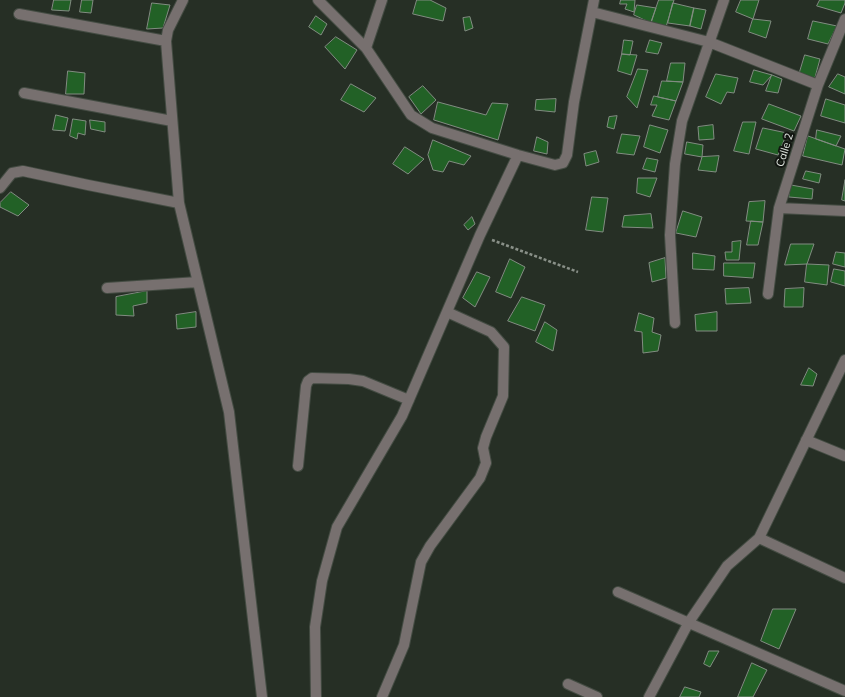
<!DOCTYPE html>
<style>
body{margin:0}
canvas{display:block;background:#262f25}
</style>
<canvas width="845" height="697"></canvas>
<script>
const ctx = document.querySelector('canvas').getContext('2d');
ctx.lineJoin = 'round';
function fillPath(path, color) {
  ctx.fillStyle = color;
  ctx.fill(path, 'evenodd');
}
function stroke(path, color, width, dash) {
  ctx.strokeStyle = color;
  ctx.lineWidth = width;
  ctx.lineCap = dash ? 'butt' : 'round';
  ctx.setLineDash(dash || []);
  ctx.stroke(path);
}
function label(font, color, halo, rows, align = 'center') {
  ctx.font = font + ' Mulish,sans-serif';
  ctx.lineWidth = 4;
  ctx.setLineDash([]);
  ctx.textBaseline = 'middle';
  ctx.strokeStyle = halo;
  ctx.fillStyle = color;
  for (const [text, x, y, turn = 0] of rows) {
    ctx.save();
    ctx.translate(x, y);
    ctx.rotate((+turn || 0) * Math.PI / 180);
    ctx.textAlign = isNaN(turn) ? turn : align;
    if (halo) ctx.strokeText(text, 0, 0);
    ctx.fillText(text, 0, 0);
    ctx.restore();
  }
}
const building = new Path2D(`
 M54 0H71L69 11 52 10Z
 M82 0H93L91 13 80 12Z
 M417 0H430L446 8 443 21 413 14Z
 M621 0H635L634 12 625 9 627 4H620Z
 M659 0H674L666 27 651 23Z
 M741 0H759L753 19 736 12Z
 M820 0H845V3L841 13 817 6Z
 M152 3 170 5 163 28 147 29Z
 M673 3 694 8 690 26 668 23Z
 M637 5 656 8 651 23 634 15Z
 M694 8 706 10 701 29 690 26Z
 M316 16 327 24 321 35 309 27Z
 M470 17 473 28 465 31 463 18Z
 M753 19 771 21 766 38 749 32Z
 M813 21 837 26 828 44 808 39Z
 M336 37 357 50 345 69 325 47Z
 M624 40 633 41 630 55 622 54Z
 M650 40 662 43 658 54 646 52Z
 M622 54 637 55 631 75 618 71Z
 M805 55 820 59 814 81 799 75Z
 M671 63H685L683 82 667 81Z
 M638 69 648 70 637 108 627 97Z
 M754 70 772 75 763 85 750 82Z
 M68 71 85 73 84 94H66Z
 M716 74 738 78 734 93 727 92 721 104 706 97Z
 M838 74 845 77V94L829 87Z
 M772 75 782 79 778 93 766 91Z
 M662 81 683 82 676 101 658 97Z
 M351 84 376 98 364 112 341 100Z
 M423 86 436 100 421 114 409 97Z
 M654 96 676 101 669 120 652 116 657 105H651Z
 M556 99 555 112 535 110 536 100Z
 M826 99 845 105V123L821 116Z
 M438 102 486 115 492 103 508 104 498 140 434 120Z
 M769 104 801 116 794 131 762 119Z
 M56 115 68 118 65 131 53 130Z
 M617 116 614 129 607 127 609 117Z
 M73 119 86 121 85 135 78 133 77 139 70 136Z
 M90 120 105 122V132L91 129Z
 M743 122H756L749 154 734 151Z
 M650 125 668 130 660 153 644 147Z
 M713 125 714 139 699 140 698 127Z
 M763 128 787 133 778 155 756 149Z
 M817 130 841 136 836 146 816 139Z
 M622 134 640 136 634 155 617 153Z
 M808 136 845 149 842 165 803 156Z
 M537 137 548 142 547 154 534 151Z
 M433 140 471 156 464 165 449 161 443 172 433 170 428 155Z
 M687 142 703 145 702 157 685 154Z
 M405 147 424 159 408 174 393 164Z
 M596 151 599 162 586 166 584 154Z
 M719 156 716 172 698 170 702 157Z
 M647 158 658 160 655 172 643 169Z
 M806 171 821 174 819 183 803 179Z
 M638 178H657L650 197 637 193Z
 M845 180V201L842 200Z
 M791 185 813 189 812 199 789 197Z
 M11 192 29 205 18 216 0 207V203Z
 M592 197 608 198 603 232 586 230Z
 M765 201 763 222 746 221 749 202Z
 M683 211 702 217 696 237 676 233Z
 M651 214 653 228 622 227 624 216Z
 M472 217 475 224 468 230 464 225Z
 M751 221 763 222 758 245H747Z
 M741 241 739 260H726L725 252H732V242Z
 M791 244H814L807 264 785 265Z
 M836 252 845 253V267L833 264Z
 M693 253 715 256 714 270 693 269Z
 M665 258 666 278 652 282 649 263Z
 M510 259 525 267 511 298 496 292Z
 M724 263H755L753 278 724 276Z
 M807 264 829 265 827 285 805 282Z
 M834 269 845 271V286L831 282Z
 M477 272 490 277 475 307 463 298Z
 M749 288 751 303 726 304 725 289Z
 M804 288 803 307H784L785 289Z
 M147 291V303L133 306 134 316 116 315V297Z
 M522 297 545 305 535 331 508 321Z
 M196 312V327L177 329 176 315Z
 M717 312V331H696L695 315Z
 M639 313 654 318 652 332 661 335 658 351 643 353 642 332 635 331Z
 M545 322 557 330 553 351 536 342Z
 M809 368 817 374 813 386 801 385Z
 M773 609H796L779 649 761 641Z
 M709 651H719L710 667 704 664Z
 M752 663 767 670 753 697H738Z
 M685 687 701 692 699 697H680Z`);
const path = new Path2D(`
 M492 240 578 272`);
const minor = new Path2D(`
 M183 0 168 30 166 41 179 203 229 412 262 697
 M318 0 366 48 411 115 432 128 518 155 555 165 563 163 567 155 574 102 594 0
 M592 12 709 42 818 85
 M19 14 166 41
 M366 48 382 0
 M24 93 172 121
 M0 188 12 173 23 171 88 185 179 203
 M779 208 845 211
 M107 288 198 282
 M768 294 779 208 818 85 845 19
 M675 323 670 235 675 164 682 121 724 0
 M806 440 845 456
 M298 466 306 386 308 381 312 378 349 379 363 381 409 400
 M759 538 845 578
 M618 592 845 691
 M568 684 597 697
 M316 697 315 627 322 581 337 527 402 416 480 235 518 155
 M382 697 404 645 421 562 430 546 480 478 486 463 483 448 486 437 503 396 504 347 491 332 447 312
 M649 697 689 622 727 566 759 538 845 360`);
const streetNames = [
 ["Calle 2",785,150,-73]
];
fillPath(building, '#226126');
stroke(building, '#818c81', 1);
stroke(minor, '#444c43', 12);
stroke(path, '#899088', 2.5, [3, 2]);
stroke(minor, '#77706f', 10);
label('11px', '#e0e6e0', '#121611', streetNames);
</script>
